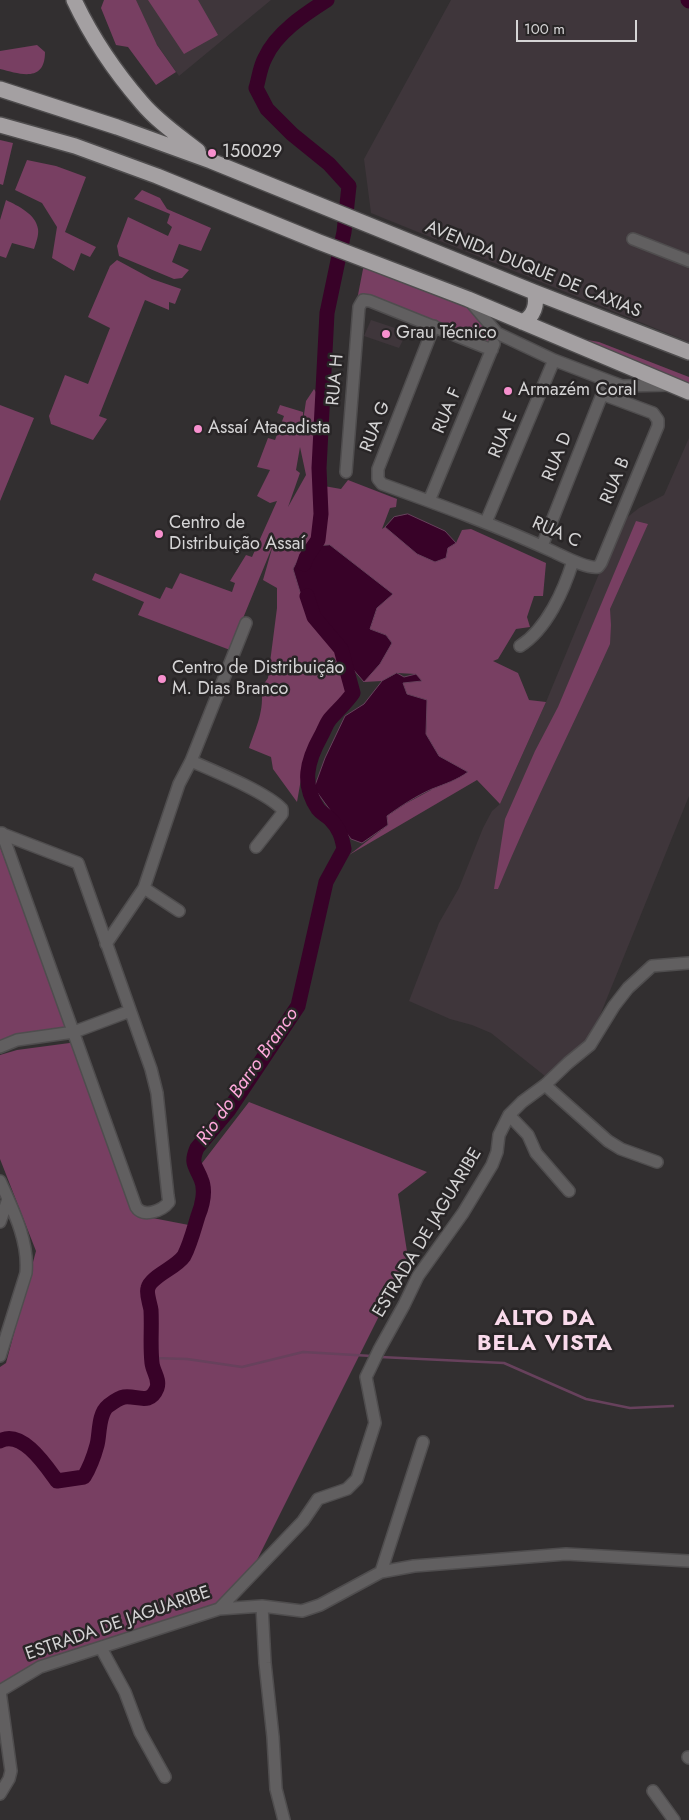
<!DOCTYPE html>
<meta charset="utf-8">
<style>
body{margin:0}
#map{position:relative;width:689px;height:1820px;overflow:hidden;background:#322f30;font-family:Jost,sans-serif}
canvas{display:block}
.scale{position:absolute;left:516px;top:20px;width:121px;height:22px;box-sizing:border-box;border:2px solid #d5d4d5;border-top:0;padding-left:6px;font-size:15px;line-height:18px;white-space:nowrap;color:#d5d4d5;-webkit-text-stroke:4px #282526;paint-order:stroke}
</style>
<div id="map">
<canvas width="689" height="1820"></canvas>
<div class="scale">100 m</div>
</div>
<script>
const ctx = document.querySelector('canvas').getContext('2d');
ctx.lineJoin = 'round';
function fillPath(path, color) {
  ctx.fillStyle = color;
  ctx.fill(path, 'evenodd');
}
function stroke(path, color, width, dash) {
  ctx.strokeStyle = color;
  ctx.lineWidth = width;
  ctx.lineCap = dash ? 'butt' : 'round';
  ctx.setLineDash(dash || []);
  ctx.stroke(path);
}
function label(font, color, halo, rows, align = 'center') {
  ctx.font = font + ' Jost,sans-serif';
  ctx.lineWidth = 5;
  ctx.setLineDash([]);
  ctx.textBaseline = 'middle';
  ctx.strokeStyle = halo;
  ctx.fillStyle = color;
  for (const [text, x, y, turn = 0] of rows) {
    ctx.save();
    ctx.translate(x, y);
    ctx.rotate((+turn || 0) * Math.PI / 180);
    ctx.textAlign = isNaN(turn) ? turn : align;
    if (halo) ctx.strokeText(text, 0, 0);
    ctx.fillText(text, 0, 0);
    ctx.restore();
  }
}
const built = new Path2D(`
 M126 0H271L179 76Z
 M451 0H689V342L371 213 364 159Z
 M371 320 407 332 399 348 364 336Z
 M689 438V796L590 1040 545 1076 491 1033 472 1025 450 1019 409 1001 439 923 459 888 483 828 492 811 500 804 546 702 620 523 639 508 664 495Z`);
const green = new Path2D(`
 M104 0H136L157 45 176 72 156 85 128 47 116 45 101 8Z
 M148 0H198L218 35 184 54Z
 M37 45 45 52C45 83 20 74 0 69V51Z
 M0 140 13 143 3 185 0 184Z
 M27 160 56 166 86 177 65 232 96 247 90 257 81 253 74 271 52 258 57 227 42 203 15 190Z
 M142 190 160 198 167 209 211 228 201 251 179 244 172 262 189 270 182 278 174 279 119 256 117 246 128 217 168 236 172 227 167 223 170 214 134 199Z
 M6 200C18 206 36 214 38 229 39 235 36 243 34 249L12 243 6 258 0 256V220Z
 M117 260 152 279 181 289 175 304 169 302V310L145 300 99 416 107 419 93 440 51 424 49 416 65 375 88 384 110 328 88 317 110 266Z
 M364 264 467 305 497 334 490 354 357 300Z
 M560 335 599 342 689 377V389Z
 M314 389 319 397 314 534 304 547 300 592 341 656 351 687 318 726 305 756 297 802 273 769 271 757 249 748C256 727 265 710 261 688L268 678 277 608V588L263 580 273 545 230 650 138 615 144 602 92 580 95 573 160 599 166 587 172 589 180 573 232 592 235 583 230 581 246 555 252 557 277 501 270 503 257 496 270 470 257 467 268 438 275 440 284 416 277 413 280 405 303 412V421L306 401ZM300 447 306 475 288 507 300 473 296 470Z
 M0 405 34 418 0 501Z
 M348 480 397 499 396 507 390 508 382 529 385 527 395 534 448 548 456 543 462 530 471 529 546 563 543 596H534L527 617 530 627 516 629 498 659 493 661 518 673 529 700 546 702 500 804 477 780 349 855 388 825 387 816 405 804 431 790 439 756 426 734 427 700 407 694 403 683 421 681 416 674 397 673 382 681 364 682 392 643 386 635 370 629 377 608 392 594 330 545H315L318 540 324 486 341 489Z
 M636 521 648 524 610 609 611 625 610 644C573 726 532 806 498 889H494L505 819 535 751 558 707Z
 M0 847 68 1028 0 1046Z
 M77 1042 137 1215 194 1226 199 1167 249 1102 427 1172 398 1194 408 1258 255 1564 221 1603 0 1687V1367L6 1363 36 1251 0 1159V1055L17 1050Z`);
const water = new Path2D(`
 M408 514 445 531 456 543 448 548 446 558 435 562 417 554 385 527 394 517Z
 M330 545 393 594 377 608 370 629 386 635 392 643 380 664 364 682 333 646 300 592 293 569 304 547Z
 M397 673 404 677 416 674 422 681 403 683 407 694 427 700 426 734 439 756 468 772C457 780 445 784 432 789 416 796 401 806 387 816L388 825 362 843 351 839 314 788 325 758 345 716 364 704 382 681Z`);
const stream = new Path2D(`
 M380 1357 504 1363 586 1399 630 1408 673 1406
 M152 1358 187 1359 242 1367 303 1352 372 1356`);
const river = new Path2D(`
 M688 0 689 1
 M304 564 306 558 318 540 321 514 319 468 327 313 344 232 349 186 329 164 292 134 267 109 256 88C259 78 260 67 265 58 276 33 305 14 327 0
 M0 1441C22 1429 46 1466 57 1481L84 1477C90 1467 94 1456 97 1445 100 1434 98 1414 108 1406 112 1403 118 1398 124 1397 137 1395 150 1406 157 1388 160 1379 153 1372 152 1363 150 1346 152 1328 151 1310 150 1303 146 1294 148 1288 151 1276 176 1268 184 1256 190 1245 194 1229 198 1216 202 1206 206 1190 201 1179 196 1166 190 1164 197 1148L228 1111 298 1006 326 882 344 849C342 837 339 828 330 819 326 815 321 813 318 809 301 784 307 761 321 736 324 731 326 724 330 719 338 710 346 703 353 693L341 649 314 617 307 596`);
const minor = new Path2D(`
 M633 239 689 261
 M469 300 497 333 554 360 622 386 670 385
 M434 326 378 469V479L382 484C440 505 498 526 554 552 565 557 587 569 598 567L601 563 658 426V420L653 413 602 394
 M346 472 359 307 363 300 370 301 492 350
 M429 501 494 344
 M486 522 554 360
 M542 546 605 387
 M520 646C547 629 564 590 573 561
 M191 761 246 623
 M0 833 78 863 151 1069 157 1093 168 1196 169 1202C162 1211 143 1218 136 1207L2 833
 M144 888 179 911
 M106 944 144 888 179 784 191 761C214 771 266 792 282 809V814L256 847
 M0 1047 17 1040 74 1032 130 1011
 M545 1085 608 1141 621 1149 657 1162
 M509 1115 528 1135 536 1153 569 1191
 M0 1181C13 1210 29 1241 26 1273L0 1356
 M0 1222 8 1199
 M381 1572 423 1442
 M262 1606 302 1611 320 1605 381 1572 414 1566 566 1554 689 1561
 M219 1609 262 1606 265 1663 273 1737 276 1789 284 1820
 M101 1648 125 1692 140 1732 165 1777
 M0 1691 40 1667 219 1609 303 1521 318 1499 347 1489 357 1479 375 1423 366 1377 379 1350 404 1305 418 1276 463 1213 492 1165 497 1152 499 1135 509 1115 522 1102 545 1085 568 1063 590 1045 614 1006 628 988 652 966 689 963
 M688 1757 689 1758
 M653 1791 674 1820
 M0 1794 9 1779 11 1771 0 1691`);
const highway = new Path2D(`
 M74 0C91 36 116 73 142 103 158 122 179 136 198 151
 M0 89 117 127 211 161 534 292 689 352
 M0 125 75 146 157 176 319 242 468 299 689 392
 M522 322C534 317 538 304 534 292`);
const markers = [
 [212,153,5,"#f790ce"],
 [386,334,5,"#f790ce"],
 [508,391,5,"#f790ce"],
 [198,429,5,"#f790ce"],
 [159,534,5,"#f790ce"],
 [162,679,5,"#f790ce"]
];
const poiNames = [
 ["150029",222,153],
 ["Grau Técnico",396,334],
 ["Armazém Coral",518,391],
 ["Assaí Atacadista",208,429],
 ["Centro de",169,524],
 ["Distribuição Assaí",169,545],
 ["Centro de Distribuição",172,669],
 ["M. Dias Branco",172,690]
];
const streetNames = [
 ["AVENIDA DUQUE DE CAXIAS",533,270,22],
 ["RUA H",336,380,-85],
 ["RUA F",448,411,-67],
 ["RUA G",376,427,-69],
 ["RUA E",504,435,-68],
 ["RUA D",558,457,-68],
 ["RUA B",616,481,-67],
 ["RUA C",556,533,24],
 ["ESTRADA DE JAGUARIBE",428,1233,-59],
 ["ESTRADA DE JAGUARIBE",118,1624,-19]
];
const waterNames = [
 ["Rio do Barro Branco",248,1077,-55]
];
const districtNames = [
 ["ALTO DA",545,1320],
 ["BELA VISTA",545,1345]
];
fillPath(built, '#3f363b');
fillPath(green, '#783f62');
fillPath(water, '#380228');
stroke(water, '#67415c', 1);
stroke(stream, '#67415c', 2.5);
stroke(river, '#380228', 15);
stroke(minor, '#4f4d4e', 14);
stroke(highway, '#4f4d4e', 18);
stroke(minor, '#615f60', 11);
stroke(highway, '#a4a0a2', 15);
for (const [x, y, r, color] of markers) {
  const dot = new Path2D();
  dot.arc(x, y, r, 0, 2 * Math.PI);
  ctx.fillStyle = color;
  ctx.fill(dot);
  stroke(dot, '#282526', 2);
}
label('18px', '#d5d4d5', '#282526', poiNames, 'left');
label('18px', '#d5d4d5', '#282526', streetNames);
label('italic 19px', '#ffa9dc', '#282526', waterNames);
ctx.letterSpacing = '1px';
label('bold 22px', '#f9daeb', '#282526', districtNames);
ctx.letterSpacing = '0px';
</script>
